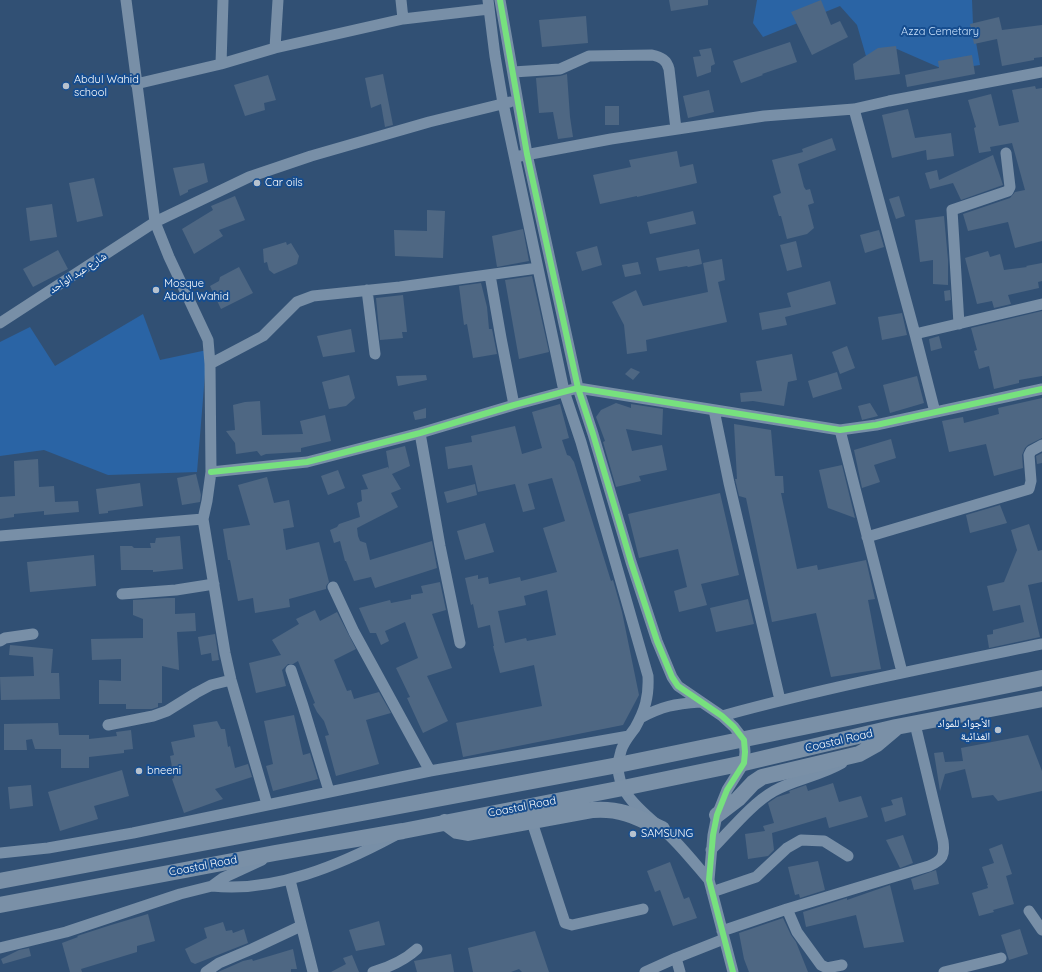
<!DOCTYPE html>
<meta charset="utf-8">
<style>
body{margin:0}
canvas{display:block;background:#315074}
</style>
<canvas width="1042" height="972"></canvas>
<script>
const ctx = document.querySelector('canvas').getContext('2d');
ctx.lineJoin = 'round';
function fillPath(path, color) {
  ctx.fillStyle = color;
  ctx.fill(path, 'evenodd');
}
function stroke(path, color, width, dash) {
  ctx.strokeStyle = color;
  ctx.lineWidth = width;
  ctx.lineCap = dash ? 'butt' : 'round';
  ctx.setLineDash(dash || []);
  ctx.stroke(path);
}
function label(font, color, halo, rows, align = 'center') {
  ctx.font = font + ' Quicksand,"Noto Naskh Arabic",sans-serif';
  ctx.lineWidth = 4;
  ctx.setLineDash([]);
  ctx.textBaseline = 'middle';
  ctx.strokeStyle = halo;
  ctx.fillStyle = color;
  for (const [text, x, y, turn = 0] of rows) {
    ctx.save();
    ctx.translate(x, y);
    ctx.rotate((+turn || 0) * Math.PI / 180);
    ctx.textAlign = isNaN(turn) ? turn : align;
    if (halo) ctx.strokeText(text, 0, 0);
    ctx.fillText(text, 0, 0);
    ctx.restore();
  }
}
const green = new Path2D(`
 M757 0H972L973 25 980 65 945 70 897 49 868 63 857 25 840 6 763 37 753 23Z
 M143 314 160 360 207 350 197 472 108 475 44 450 0 456V342L30 327 55 366Z`);
const building = new Path2D(`
 M669 0H708V5L671 11Z
 M821 0 831 25 840 21 848 37 812 55 791 12Z
 M586 16 588 43 542 47 539 20Z
 M999 17 1002 30 1042 25V57L1034 58V60L1002 66 997 39 974 44 970 24Z
 M790 42 797 62 762 74 763 75 741 83 733 61Z
 M896 46 900 74 855 80 853 64 878 48Z
 M711 48 715 64 711 66V72L697 77 693 57 701 56 699 50Z
 M972 55 975 74 907 87 905 75 939 68 938 61Z
 M383 74 393 125 385 127 381 104 371 108 365 78Z
 M567 74 570 117 573 137 558 139 553 112 539 113 536 78 560 76Z
 M268 75 276 100 264 103 265 110 245 116 234 85Z
 M1035 86 1036 89 1042 88V241L1015 248 1008 222 968 231 963 214 1010 198 1015 192 1025 190 1012 143 990 147 991 151 979 153 974 128 976 127 968 100 991 94 999 126 1019 122 1012 90Z
 M709 90 714 112 688 118 683 96Z
 M605 106H619V125H605Z
 M908 109 915 138 951 133 954 156 927 160 926 150 892 158 882 115Z
 M832 138 836 150 798 164 804 187 806 190 810 189 814 203 808 205 814 228 807 234 787 239 781 216H779L773 196 781 193 772 160 803 152 802 149Z
 M677 151 680 167 693 164 697 183 637 197V196L600 204 593 175 631 167 629 160Z
 M993 155 1003 185 961 200 953 183 930 189 925 173 937 170 939 180Z
 M204 163 208 182 188 190V192L180 196 173 168Z
 M94 178 103 216 77 222 69 183Z
 M235 196 245 220 219 230 223 236 194 254 182 229 213 210 211 206Z
 M899 196 905 216 896 219 889 199Z
 M52 204 57 237 30 241 26 208Z
 M427 210 445 211 443 258 395 256 394 230 427 231Z
 M693 211 696 224 650 234 647 222Z
 M944 216 948 260V285L933 284V260L920 262 915 220Z
 M523 229 529 261 497 267 492 236Z
 M879 230 884 247 865 253 860 235Z
 M796 241 802 267 787 271 780 245Z
 M286 242 287 245 291 243 299 256 297 264 274 274 269 270 267 262 264 263 263 249Z
 M597 246 602 265 582 271 576 252Z
 M699 249 702 264 688 267 687 266 659 271 656 258Z
 M58 250 68 269 33 287 23 269Z
 M988 251 990 257 1000 254 1004 270 1027 267 1026 266 1042 263V281L1038 282 1039 288 1008 295 1011 304 994 308 992 301 977 304 965 258Z
 M722 259 725 280 718 282 727 322 646 340 647 351 627 354 624 325 612 302 636 290 643 306 708 292 703 263Z
 M638 262 641 274 625 277 622 265Z
 M239 267 253 293 221 309 210 286 219 281 220 277Z
 M532 276 549 352 519 359 505 280Z
 M830 281 836 304 785 317 787 325 762 330 759 313 791 307 787 293Z
 M481 283 487 307 489 329H492L497 354 473 358 467 324 464 325 459 286Z
 M950 290 951 300 945 301 944 291Z
 M403 295 407 332H402L403 338 380 340 376 298Z
 M1042 311V376L1019 380V383L994 389 989 366 979 369 974 351 977 350 971 328Z
 M902 313 907 335 882 340 878 317Z
 M351 329 355 352 323 357 317 336Z
 M939 336 942 348 931 351 929 339Z
 M847 346 855 368 840 374 832 352Z
 M792 354 797 380 788 382 784 406 753 401 741 402 740 393 762 391 756 361Z
 M631 368 640 372 633 380 625 374Z
 M837 372 842 389 813 398 808 381Z
 M349 375 355 398 346 406 329 409 322 382Z
 M426 375 427 380 398 386 396 376Z
 M917 376 924 403 890 413 883 385Z
 M1042 398V438L1028 445 1025 448 1022 455 1023 468 994 476 986 444 949 452 942 421 963 417 964 423 999 414 998 408Z
 M260 401 262 435 303 434 300 421 325 415 331 441 301 448V452L266 454 261 456 257 451 236 454 235 443 226 431 235 430 233 405 245 402Z
 M616 403 631 408V404L663 409 662 435 626 429 632 451 662 445 667 470 639 476 641 481 616 487 603 442 605 441 596 417 601 410Z
 M870 403 878 416 862 420 858 406Z
 M560 404 569 438 562 440 567 455 570 456 574 462 611 581 613 580 622 612 639 695 623 725 463 757 456 723 542 706 534 665 500 673 493 646H494L490 625 478 628 473 604 471 605 465 578 478 575V579L488 577 489 584 520 577 521 581 557 572 543 528 565 521 552 478 528 484 535 509 523 512 515 484 478 492 472 465 448 469 445 447 472 442 471 436 515 426 522 454 542 448 532 412ZM547 590 556 635 527 641 526 638 505 643 498 611 526 605 524 596Z
 M426 408V418L415 420 413 412Z
 M734 424 771 430 775 476H783L784 493H781L797 569 817 565 818 570 866 560 875 599 868 600 881 669 831 677 816 613 772 622 746 498 739 496 735 479H737Z
 M891 439 896 458 874 465 880 482 862 488 854 450Z
 M405 446 410 466 392 474 401 489 391 493 398 507 357 528 358 536 360 541 366 543 370 560 432 541 437 568 375 588 371 577 354 581 346 561H345L340 541 334 543 330 530 337 527 339 524 360 517 357 503 362 501 361 490 368 489 362 475 388 467 389 469 386 451Z
 M1042 453V463L1037 464 1036 456Z
 M38 459 39 487 54 486 55 502 78 501 79 512 44 515V511L14 514V517L0 519V497L15 496 14 461Z
 M842 465 855 518 828 508 819 470Z
 M338 470 345 488 328 495 321 476Z
 M196 474 201 495 200 502 182 505 177 478Z
 M267 477 274 503 289 500 294 527 283 529 286 550 319 542 329 582 326 586V589L289 599 290 607 255 613 253 598 238 601 230 560H228L223 529 250 525 238 485Z
 M140 483 143 506 108 511V513L99 514 96 489Z
 M475 484 477 495 447 503 444 492Z
 M720 493 739 575 701 584 707 605 679 612 674 591 687 587 678 549 639 558 628 514Z
 M1000 505 1007 523 970 533 966 515Z
 M485 523 494 552 465 560 457 531Z
 M1029 524 1038 551 1042 550V582L1028 585 1040 637 989 648 987 635 993 634V630L1024 622 1020 605 993 611 987 586 1004 582 1017 550 1011 530Z
 M180 536 183 569 153 572V570H121L120 546H132L134 548H151L150 543H155L156 538Z
 M94 555 96 586 30 592 27 562Z
 M440 582 446 610 432 614 452 668 427 676 448 721 423 733 407 698 410 697 396 668 418 658 405 622 385 631 389 641 381 645 376 633H370L359 608 390 600 391 603 411 599V595L423 593 421 586Z
 M167 598H175V614L195 613 196 631 177 632 179 670 162 666V703H158V707L152 709H126V704H99V680L121 681V659L92 660 91 639 143 638V619L133 615V600Z
 M748 599 754 624 716 632 710 608Z
 M315 610 320 621 337 612 356 649 334 660 347 691 351 690 354 699 379 692 391 713 366 720 379 764 336 776 325 736 329 735 324 721 317 712 313 704 315 703 298 661 293 664H288L282 670 286 686 256 693 249 663 281 655 272 640 299 624 296 619Z
 M215 634 219 660 212 661 211 653 201 655 198 637Z
 M10 645 53 649 51 673H59L60 699 1 700 0 677 34 676 33 657 9 655Z
 M294 715 303 755 310 753 318 779 273 791 266 766 273 764 264 721Z
 M217 721 221 729H225L228 747 230 746 235 768 248 764 252 777 215 789 223 799 184 813 172 779 174 778 170 756 174 755 171 742 195 737 193 725Z
 M58 723 59 735H89V739L117 736 116 732 131 730 133 749 124 750V753L89 757V768H61V749H35L32 739 26 740 27 750H4V724Z
 M1028 735 1042 771V791L998 801 993 795 972 798 965 769 945 774 940 791 934 753 943 752 945 762 963 761 961 748Z
 M122 770 129 796 94 806 98 819 60 831 48 792Z
 M833 783 839 802 861 796 868 817 829 828 826 817 772 833 774 850 768 856 748 859 745 834 765 831 763 826 774 823 768 803 777 797 790 793 789 791 806 785 808 791Z
 M31 785 33 806 10 809 8 787Z
 M902 797 906 815 885 822 881 808 893 805 891 800Z
 M903 835 913 863 900 868 886 840Z
 M1002 844 1012 874 1006 876 1014 904 993 910 994 912 979 916 972 893 988 888 987 885H988L982 867 994 863 989 849Z
 M818 861 825 890 800 898 799 894 795 895 788 867Z
 M670 862 684 899 689 897 697 918 673 926 660 890 655 892 647 871Z
 M936 870 939 884 914 890 911 879Z
 M890 885 904 942 864 948 856 915 806 927 803 912 847 898V900Z
 M148 914 155 941 137 946V952L81 969 82 972H70L62 943 78 937 77 936 111 925Z
 M783 918 791 935 796 942 808 972H749L744 959 739 933Z
 M379 921 385 945 356 951 349 930Z
 M223 922 226 931 232 930 233 933 244 929 248 943 195 964 191 962 185 949 207 938 204 928Z
 M1020 929 1028 954 1009 960 1001 935Z
 M535 931 549 972H522L519 969 511 972H473L468 948Z
 M29 948 31 956 3 964 1 959 19 950Z
 M293 949 297 969H291V972H218L243 961 252 959 253 961Z
 M451 954 454 972H417L414 961Z
 M352 955 359 972H331L346 964 343 958Z`);
const minor = new Path2D(`
 M126 0 155 222 169 257 208 340 210 364 211 472 207 501 203 519 225 653 231 680 267 804
 M401 0 403 19
 M488 0 495 56 503 103 564 391 581 442 648 676C649 697 645 710 635 728 630 735 623 743 621 751 607 793 648 814 673 839 686 852 697 866 709 880
 M500 0 527 154 578 388 593 434 631 562 657 641 672 677 678 686 722 716 734 727 744 740 745 752 744 763 727 790 717 815 713 835 709 880 733 972
 M275 48 278 0
 M221 64 223 0
 M513 72 560 69 589 56 652 55C661 57 667 60 669 69L676 129
 M136 84 221 64 275 48 403 19 489 9
 M854 109 915 334 935 412
 M520 156 611 139 764 116 854 109 889 101 1042 72
 M490 275 501 338 514 405
 M367 290 375 354
 M0 323 155 222 249 177 311 156 429 122 510 102
 M959 324 952 210 1008 191 1010 187 1006 153
 M915 334 1042 304
 M210 364 263 336 297 302 313 296 400 287 538 268
 M714 410 729 483 780 700
 M840 430 902 672
 M420 433 440 546 460 643
 M211 472 307 462 420 433 514 405 578 388 840 430 876 425 1042 389
 M0 536 203 519
 M867 537 1029 489 1031 481 1029 455 1031 451 1042 445
 M333 587 354 632 430 771
 M122 594 176 590 214 584
 M0 641 5 638 33 634
 M291 670 303 706 329 791
 M722 716C828 687 935 666 1042 644
 M640 718C663 706 674 704 700 702
 M108 725 153 716 167 711 196 693 211 685 231 680
 M532 822 565 923 572 925 643 909
 M711 850C730 831 751 804 774 791 795 779 820 776 842 763
 M0 853 48 848 133 833 430 771 629 736
 M290 880 313 972
 M212 886C274 893 340 865 394 836
 M712 892 756 877 787 848 801 840 824 841 848 856
 M787 909 797 932 821 965 827 968 842 965
 M1029 911 1042 930
 M722 931 787 909 929 866C943 860 945 855 943 841L915 724
 M0 948 66 932 180 894 212 886 223 878 262 860
 M676 958 680 972
 M206 972 219 963 252 949 301 926
 M373 972C390 967 404 961 417 949
 M645 972 676 958 724 939
 M944 972 1001 958`);
const highway = new Path2D(`
 M717 815 738 799 753 783 762 777 859 754 877 744 896 728
 M445 822 457 831 468 833 593 810C621 808 637 817 662 829
 M0 881 618 765 1042 678
 M0 905 275 853 403 831 623 788 744 763 896 727 1042 699`);
const cycleway = new Path2D(`
 M500 0 527 154 578 388 593 434 631 562 657 641 672 677 678 686 722 716 734 727 744 740 745 752 744 763 727 790 717 815 713 835 709 880 733 972
 M211 472 307 462 420 433 514 405 578 388 840 430 876 425 1042 389`);
const markers = [
 [66,86,4,"#b7c2ce"],
 [257,183,4,"#b7c2ce"],
 [156,290,4,"#b7c2ce"],
 [998,730,4,"#b7c2ce"],
 [139,771,4,"#b7c2ce"],
 [633,834,4,"#b7c2ce"]
];
const parkNames = [
 ["Azza Cemetary",940,32]
];
const poiNames = [
 ["Abdul Wahid",74,80],
 ["school",74,93],
 ["Car oils",265,183],
 ["Mosque",164,284],
 ["Abdul Wahid",164,297],
 ["الأجواد للمواد",990,724,"right"],
 ["الغذائية",990,737,"right"],
 ["bneeni",147,771],
 ["SAMSUNG",641,834]
];
const streetNames = [
 ["شارع عبد الواحد",78,273,-33],
 ["Coastal Road",839,741,-13],
 ["Coastal Road",522,807,-11],
 ["Coastal Road",203,866,-11]
];
fillPath(green, '#2a64a5');
fillPath(building, '#4e6783');
stroke(minor, '#788fa7', 11);
stroke(highway, '#7a90a7', 16);
stroke(cycleway, '#77e17e', 6);
for (const [x, y, r, color] of markers) {
  const dot = new Path2D();
  dot.arc(x, y, r, 0, 2 * Math.PI);
  ctx.fillStyle = color;
  ctx.fill(dot);
  stroke(dot, '#164d8f', 1.5);
}
label('11px', '#c9e1fb', '#164d8f', parkNames);
label('11px', '#fff', '#164d8f', poiNames, 'left');
label('11px', '#fff', '#164d8f', streetNames);
</script>
